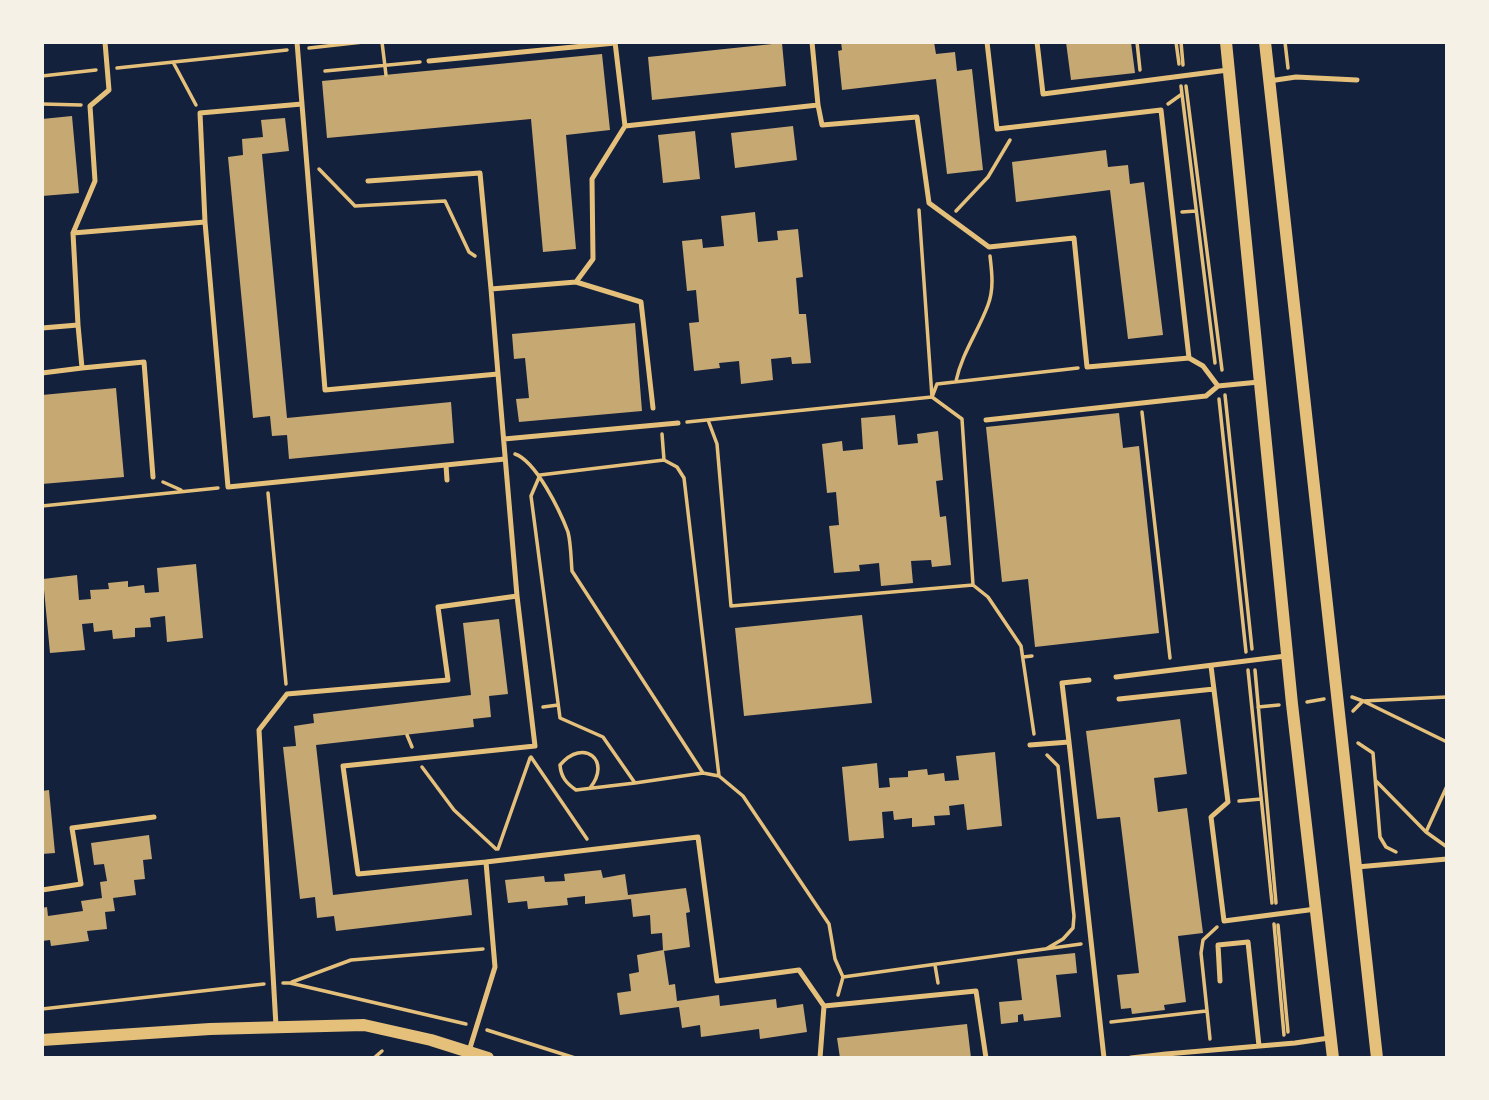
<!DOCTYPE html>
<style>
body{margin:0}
#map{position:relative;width:1489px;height:1100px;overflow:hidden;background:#14213d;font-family:"IBM Plex Sans",sans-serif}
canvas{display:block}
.frame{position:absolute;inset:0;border:44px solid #f6f1e7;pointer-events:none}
</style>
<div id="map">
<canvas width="1489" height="1100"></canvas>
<div class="frame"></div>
</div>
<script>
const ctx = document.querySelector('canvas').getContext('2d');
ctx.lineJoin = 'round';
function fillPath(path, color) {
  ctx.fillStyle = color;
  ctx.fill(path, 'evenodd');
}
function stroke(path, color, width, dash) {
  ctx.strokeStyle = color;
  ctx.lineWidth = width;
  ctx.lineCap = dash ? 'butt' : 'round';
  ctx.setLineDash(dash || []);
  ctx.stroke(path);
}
const building = new Path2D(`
 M841 42H934L936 54 955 52 957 71 972 69 983 170 947 174 936 79 842 90 838 51 842 50Z
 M1066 42H1131L1135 73 1071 80Z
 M782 43 786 86 652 100 648 57Z
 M602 54 610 130 566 135 576 249 543 252 531 119 327 138 322 81Z
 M72 116 79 193 42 196V119Z
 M285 118 289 151 262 154 287 418 451 402 454 443 289 459 287 435 272 436 270 416 253 418 228 157 243 155 242 139 263 137 261 120Z
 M793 126 797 160 735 168 731 133Z
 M695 131 700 179 663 183 658 135Z
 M1106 150 1108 167 1128 165 1130 184 1144 182 1163 335 1128 339 1110 190 1016 202 1012 162Z
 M755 212 758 242 778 240 777 231 798 229 803 277 796 278 799 314H806L811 363 792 364 791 357 771 359 773 380 741 384 739 361 719 363 720 368 694 371 689 323 699 322 696 290 687 291 682 241 702 239 703 248 724 246 721 216Z
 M635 323 642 411 519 422 516 399 529 398 525 358 514 359 512 334Z
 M116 388 124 477 42 484V395Z
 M1119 413 1123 448 1139 446 1159 633 1035 647 1028 579 1002 582 986 427Z
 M895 415 898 445 918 443 917 434 938 431 943 480 936 481 940 517 946 516 951 565 932 567 931 560 911 561 913 583 881 586 879 563 859 565 860 571 834 573 829 526 839 525 836 492 827 493 822 444 842 441 843 451 863 449 861 418Z
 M196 564 203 638 167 642 165 616 150 618 151 627 135 628V637L113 639 112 630 94 632 93 623 82 624 85 650 50 653 43 579 77 575 79 600 91 599 90 590 109 589 108 583 128 581V587L144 585 145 593 159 592 157 568Z
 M862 615 872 703 744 716 735 628Z
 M499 619 508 694 489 696 491 717 473 719 474 727 316 745 333 895 468 879 472 915 336 931 334 916 317 918 315 897 300 899 283 747 296 746 294 726 314 723 313 714 471 695 463 623Z
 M1180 719 1187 774 1154 778 1158 812 1187 808 1203 933 1178 936 1186 1002 1164 1005 1165 1010 1132 1014 1131 1008 1121 1009 1117 975 1139 973 1120 817 1097 819 1086 731Z
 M995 752 1002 826 967 830 964 804 949 806 950 815 934 816 935 825 912 827V818L894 820 893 811 882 812 884 838 849 841 842 767 877 763 879 788 890 787 889 778 908 777V771L927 769 928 775 944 773 945 781 959 780 956 756Z
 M49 790 55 853 42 854V791Z
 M149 835 152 859 143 860 145 879 134 880 136 895 113 898 115 911 105 912 107 929 87 931 89 941 51 946 50 940 42 941V908L47 907 48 916 83 911 81 901 102 898 100 882 107 881 104 864 94 865 91 843Z
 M601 870 603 878 625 874 628 895 686 888 690 912 686 913 690 947 664 951 669 985 675 984 677 1001 719 995 720 1006 776 999 777 1008 803 1004 807 1032 760 1039 759 1029 701 1037 700 1025 682 1028 679 1007 620 1015 617 993 631 991 629 974 639 972 637 955 663 950 662 933 651 934 650 915 633 917 631 899 585 904V896L567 898 568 905 528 909 527 901 508 903 505 880 544 876 545 882 565 881 564 874Z
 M1075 953 1077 973 1056 975 1061 1017 1024 1021 1023 1014 1018 1015V1022L1001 1024 999 1002 1022 1000 1017 959Z
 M967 1024 971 1058H840L837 1038Z`);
const path = new Path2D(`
 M382 42 386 75
 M1137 42 1140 70
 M1176 42 1179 64
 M1181 42 1183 65
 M1285 42 1288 68
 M309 48 363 42
 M173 62 196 105
 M117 68 287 50
 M325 71 420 62
 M42 76 96 70
 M1181 86 1215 363
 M1186 86 1222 370
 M42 104 81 105
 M1168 104 1182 94
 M319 169 355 206 445 201 469 252 475 256
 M919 210 932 397 962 419 973 585 988 597 1021 646 1034 734
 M956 211 988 177 1010 140
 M1182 212 1196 211
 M956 381C962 353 978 332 988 305 994 289 992 273 990 256
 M1225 395 1252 649
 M1219 399 1246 652
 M1142 412 1170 658
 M708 420 717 444 731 606 973 585
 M687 422 932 397 937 384 1078 368
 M662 434 664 460
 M515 454C536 461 560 511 568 532 571 544 571 559 572 571L703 773 719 776
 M163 482 181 490
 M268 493 286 684
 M42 506 218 488
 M1023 657 1032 656
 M1248 670 1272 903
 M1255 670 1276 903
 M1352 697 1363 701 1447 697
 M1307 702 1324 699
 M543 707 558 705
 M1258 707 1279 705
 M1353 711 1363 701 1447 742
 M407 735 412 747
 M1358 743 1373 753 1380 837 1386 847 1396 852
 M531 757 587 839
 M422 767 454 810 496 849
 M703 773 635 783 603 737 560 718 531 496 540 475 664 460 677 467 684 478 719 776 743 796 829 924 835 959 843 977
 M1376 781 1426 832 1447 847
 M590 788C612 761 584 737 560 765 561 777 566 783 576 790L635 783
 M1239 801 1261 799
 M1426 832 1447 786
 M498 849 530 758
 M1274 924 1284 1035
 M1278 925 1288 1032
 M1046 949 1063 939 1073 928 1074 916 1058 766 1047 755
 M935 965 938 983
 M292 982 351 960 483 949
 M283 983H290L466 1024
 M838 995 843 977 1081 944
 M42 1009 264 984
 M1111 1022 1206 1011
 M487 1030 575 1058
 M1210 1039 1201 953 1203 940 1217 927
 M374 1058 382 1051`);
const service = new Path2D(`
 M297 42 325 390 498 374 517 596
 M987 42 997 129 1161 110 1189 358
 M1037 42 1043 94 1228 70
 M429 61 615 43
 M1269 81 1296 77 1357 80
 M302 104 200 113 205 222 228 487 505 459
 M818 105 822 125 917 117 929 203 989 247 1074 238 1087 367 1189 358 1203 366 1218 386 1259 382
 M625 126 818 105 812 42
 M368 181 480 173 491 289
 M73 233 95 181 90 106 109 90 105 42
 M576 282 641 302 653 408
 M78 325 82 368 144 362 153 477
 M42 328 78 325 73 233 205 222
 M42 373 82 368
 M498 374 491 289 576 282 593 259 592 179 625 126 615 42
 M986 420 1206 396 1218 386
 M504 439 678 423
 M446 465 447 480
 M1211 666 1228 802 1211 817 1224 921 1316 909
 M1116 677 1286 656
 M1119 699 1214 689
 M1069 742 1062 683 1089 680
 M1030 745 1069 742 1104 1058
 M486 862 698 837 717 981 799 970 824 1006
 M1357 867 1447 859
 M42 890 81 884 72 828 154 817
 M1220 981 1218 945 1248 942 1259 1046
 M276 1026 259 730 287 694 448 680 438 607 517 596 535 746 343 766 358 874 486 862 495 967 469 1051
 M820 1058 824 1006 976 991 986 1058
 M1131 1058 1166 1054
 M1166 1058V1054L1295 1043 1329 1038`);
const tertiary = new Path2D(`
 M1226 42 1292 704 1333 1058
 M1265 42 1377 1058
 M42 1040 210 1029 364 1025 431 1040 488 1058`);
fillPath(building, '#c6a872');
stroke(path, '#e5c07b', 3.5);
stroke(service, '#e5c07b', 5);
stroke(tertiary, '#e5c07b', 12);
</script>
